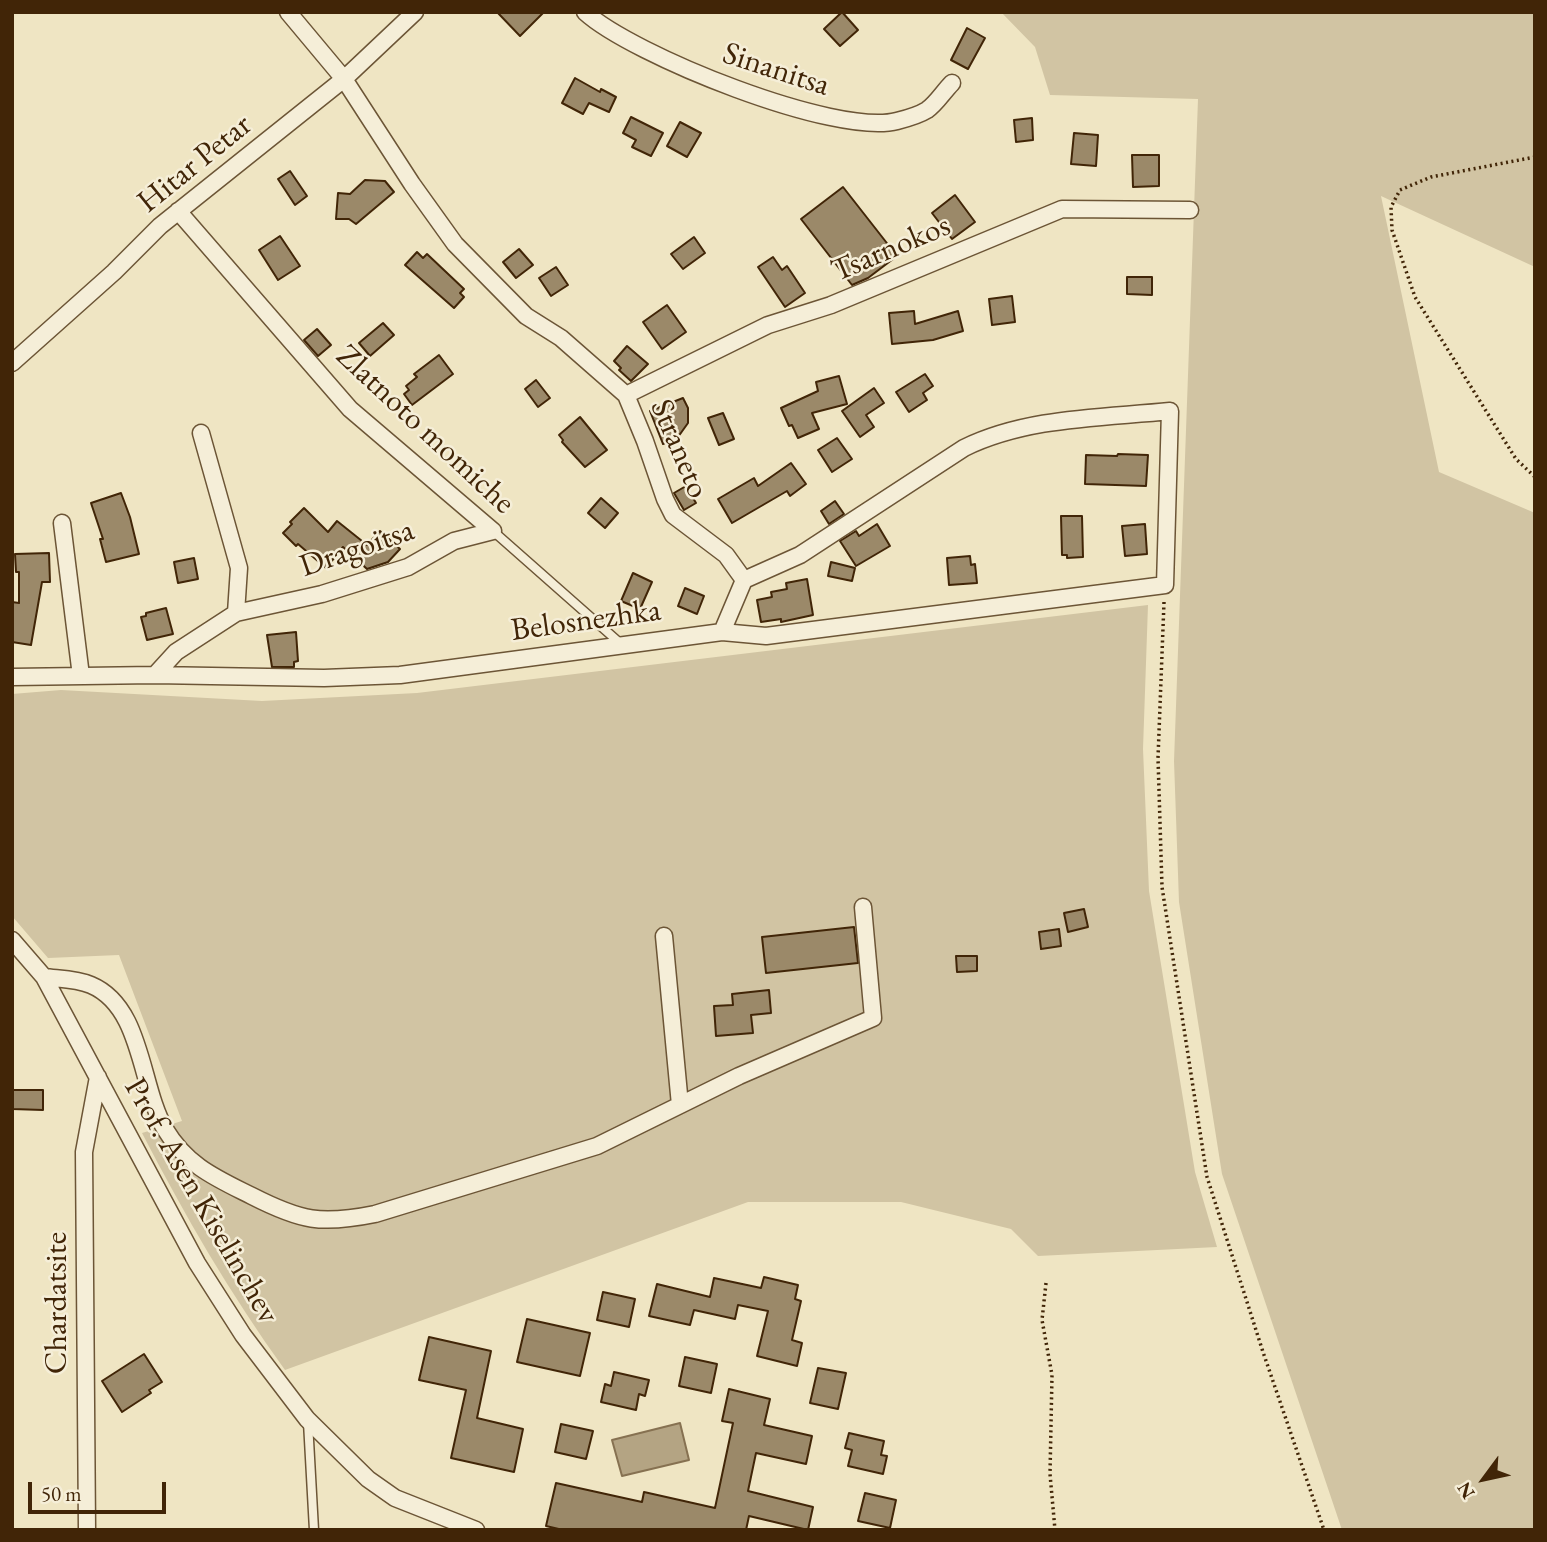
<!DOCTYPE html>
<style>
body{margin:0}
#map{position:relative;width:1547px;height:1542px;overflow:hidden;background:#efe5c3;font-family:"EB Garamond",serif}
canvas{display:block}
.frame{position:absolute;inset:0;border:14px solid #412507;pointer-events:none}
.north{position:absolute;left:1449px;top:1444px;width:70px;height:70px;-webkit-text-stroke:5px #f5eed8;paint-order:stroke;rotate:237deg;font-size:19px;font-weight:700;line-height:28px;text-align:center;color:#412507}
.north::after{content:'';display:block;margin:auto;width:24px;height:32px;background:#412507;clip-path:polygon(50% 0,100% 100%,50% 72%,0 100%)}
.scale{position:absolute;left:28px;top:1482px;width:138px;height:32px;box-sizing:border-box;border:4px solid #412507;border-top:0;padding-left:9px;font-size:21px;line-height:24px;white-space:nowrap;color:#412507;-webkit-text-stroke:5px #f5eed8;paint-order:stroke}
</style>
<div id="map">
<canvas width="1547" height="1542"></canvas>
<div class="frame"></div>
<div class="north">N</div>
<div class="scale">50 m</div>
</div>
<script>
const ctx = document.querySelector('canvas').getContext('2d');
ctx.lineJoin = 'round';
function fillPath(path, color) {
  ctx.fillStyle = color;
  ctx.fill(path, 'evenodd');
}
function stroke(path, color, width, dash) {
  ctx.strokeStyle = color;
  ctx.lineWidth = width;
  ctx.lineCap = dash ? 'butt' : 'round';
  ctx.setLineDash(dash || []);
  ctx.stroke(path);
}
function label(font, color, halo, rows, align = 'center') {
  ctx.font = font + ' "EB Garamond",serif';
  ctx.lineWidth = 5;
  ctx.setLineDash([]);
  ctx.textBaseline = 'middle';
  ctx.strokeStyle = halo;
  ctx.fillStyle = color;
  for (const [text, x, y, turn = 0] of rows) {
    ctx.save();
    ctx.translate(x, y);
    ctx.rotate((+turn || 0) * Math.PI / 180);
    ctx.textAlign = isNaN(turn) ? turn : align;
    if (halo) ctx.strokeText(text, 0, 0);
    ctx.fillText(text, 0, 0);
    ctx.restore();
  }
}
const green = new Path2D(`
 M1001 12H1535V267L1381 196 1439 472 1535 513V1530H1342L1222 1174 1179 902 1174 761 1198 99 1050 95 1035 47Z
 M1148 605 1143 749 1149 891 1195 1172 1217 1247 1038 1256 1011 1229 901 1202H748L285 1370C230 1294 185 1216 142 1133L182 1121 119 955 48 958 12 916V694L61 690 262 701 417 693Z`);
const water = new Path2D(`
 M680 1423 689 1460 622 1476 612 1440Z`);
const building = new Path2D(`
 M497 12H544L520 36Z
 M842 12 858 30 840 46 824 29Z
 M967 28 985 38 968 69 951 60Z
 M575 78 600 92 601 89 616 97 609 112 589 103 583 114 562 103Z
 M631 117 663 133 651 156 632 147 636 140 623 133Z
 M1032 118 1033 140 1016 142 1014 120Z
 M680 122 701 133 687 157 667 146Z
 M1074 133 1098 135 1096 166 1071 164Z
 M1132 155H1159V186L1133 187Z
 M290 171 307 196 295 205 278 179Z
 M365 180 385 181 394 192 356 224 349 219H336L338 193 350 194Z
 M843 187 897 256 868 278 852 285 801 219Z
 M955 195 975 222 952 239 932 213Z
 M280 236 300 266 278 280 259 250Z
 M694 237 705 253 683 269 671 254Z
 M519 249 533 265 516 278 503 262Z
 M417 252 423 258 427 254 464 289 460 293 464 297 454 308 405 265Z
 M773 257 782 270 787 266 805 293 785 307 758 267Z
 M556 267 568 285 551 296 539 278Z
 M1127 277H1152V295L1127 294Z
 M1012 296 1015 322 992 325 989 299Z
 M667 305 686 332 662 349 643 322Z
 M914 311 915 324 958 311 963 331 933 340 892 344 889 313Z
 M383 323 394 335 370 356 359 343Z
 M317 329 331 345 318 356 304 340Z
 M627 346 648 364 631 381 619 370 621 368 614 361Z
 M439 355 453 374 412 405 404 394 409 390 406 386 417 377 414 374Z
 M925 374 933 386 923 393 927 400 909 412 896 392Z
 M839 376 847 404 812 413 819 429 798 438 792 425 789 426 781 408 818 391 816 382Z
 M536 380 550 398 538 407 525 389Z
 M874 388 884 403 866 415 874 427 860 437 842 411Z
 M683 398 688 408V423L678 437 663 444 650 411Z
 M723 413 734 439 719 445 708 418Z
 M580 417 607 450 585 467 562 442 563 440 559 435Z
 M837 438 852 459 832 472 818 450Z
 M1118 454 1148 455 1146 486 1085 484 1086 455 1117 456Z
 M791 463 806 484 790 496 787 491 732 523 718 499 754 478 758 486Z
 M686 486 696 503 684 510 674 493Z
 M121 493 130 517 139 554 106 562 100 539H103L91 503Z
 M601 498 618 513 605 528 588 513Z
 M835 501 844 514 829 524 821 511Z
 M304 508 328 532 337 521 367 545 380 531 400 549 388 562 367 569 343 547 326 568 298 544 296 546 283 533 292 524 290 522Z
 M1061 516H1082L1083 557 1067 558V555H1062Z
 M877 524 890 546 856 566 840 541 856 531 859 536Z
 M1145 524 1147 554 1125 556 1122 526Z
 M49 553 50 582H42L31 645 12 642V602L19 603V572H16L15 554Z
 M970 556 971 565 975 564 977 583 949 585 947 558Z
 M194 558 198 579 178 583 174 562Z
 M831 562 855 568 852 581 828 576Z
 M633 573 652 582 640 609 621 601Z
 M807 579 813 615 781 622V619L761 622 757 600 772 597 771 592 787 589 786 583Z
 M685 588 704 596 697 614 678 606Z
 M166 608 173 634 147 640 141 617 146 616V613Z
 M296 632 298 661 294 662V667H272L267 635Z
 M1084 909 1088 927 1068 932 1064 913Z
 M854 927 858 963 766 973 762 937Z
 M1059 929 1061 946 1041 949 1039 932Z
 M956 956H977V971L957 972Z
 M769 990 771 1013 751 1015 753 1033 716 1036 714 1006 733 1005 732 994Z
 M12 1090H43V1110L12 1109Z
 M764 1277 798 1285 795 1299 801 1301 792 1340 802 1343 797 1366 757 1356 768 1311 738 1305 735 1319 694 1310 690 1325 649 1316 657 1284 710 1297 714 1278 761 1288Z
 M603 1292 635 1299 629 1327 597 1320Z
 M527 1319 590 1333 580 1376 517 1362Z
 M429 1337 491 1351 477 1418 523 1429 514 1472 451 1458 466 1390 419 1380Z
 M144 1354 162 1382 149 1390 151 1393 122 1412 102 1381Z
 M685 1357 717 1364 711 1393 679 1386Z
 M818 1368 846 1373 838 1409 810 1403Z
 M614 1372 649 1380 645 1396 639 1394 636 1410 601 1402 605 1384 611 1386Z
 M729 1389 770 1399 764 1425 812 1436 806 1464 756 1453 748 1491 813 1507 808 1530 749 1516 746 1530H563L546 1526 556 1483 642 1502 644 1492 715 1508 733 1423 722 1421Z
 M561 1424 593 1431 586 1459 555 1452Z
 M849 1433 884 1441 881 1455 887 1456 883 1474 848 1466 852 1450 845 1448Z
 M865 1493 896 1500 890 1528 858 1521Z`);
const path = new Path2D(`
 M1535 157 1431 177 1400 190 1391 207 1392 230 1415 297 1516 459 1535 477
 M1164 602 1158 758 1162 887 1207 1177 1263 1352 1324 1530
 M1046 1283 1042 1320 1052 1375 1050 1474 1055 1530`);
const lane = new Path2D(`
 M493 531 621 644
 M308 1422 314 1530`);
const street = new Path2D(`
 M288 12 344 79 412 184 455 244 526 316 561 338 626 395 645 441 665 499 673 515 726 555 744 580
 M585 12C632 55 836 137 897 121 905 119 919 115 927 110 936 104 944 91 952 83
 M178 211 350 409 493 531
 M12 363 114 272 160 226 344 79 415 12
 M626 395 768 325 831 305 1062 209 1190 210
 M62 523 81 676
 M236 613 322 594 408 567 454 541 493 531
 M722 632 744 580
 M155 675 176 652 236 613 239 568 201 433
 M12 677 155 675 324 678 400 675 722 632 766 636 1165 585 1170 411C1102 418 1027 417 964 448L800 555 744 580
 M664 936 680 1105
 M12 940 44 977 197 1263 243 1335 307 1419 368 1479 395 1498 476 1530
 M44 977C59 979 77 979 91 985 143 1007 140 1087 165 1129 187 1166 216 1178 252 1196 301 1221 321 1225 375 1214L597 1146 739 1076 873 1018 863 907
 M87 1530 84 1152 98 1077`);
const streetNames = [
 ["Sinanitsa",776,70,18],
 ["Hitar Petar",195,164,-39],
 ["Tsarnokos",891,249,-23],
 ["Zlatnoto momiche",425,430,43],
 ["Straneto",679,449,67],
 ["Dragoitsa",357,549,-19],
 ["Belosnezhka",586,621,-8],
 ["Prof. Asen Kiselinchev",201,1201,60],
 ["Chardatsite",57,1303,-90]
];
fillPath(green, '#d1c4a3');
fillPath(water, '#b4a483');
stroke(water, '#867151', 2);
fillPath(building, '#9b8969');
stroke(building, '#412507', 2);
stroke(lane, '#6c5536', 11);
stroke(street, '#6c5536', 19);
stroke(path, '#412507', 3.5, [2, 3.5]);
stroke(lane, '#f5eed8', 8);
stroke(street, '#f5eed8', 16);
label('32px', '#412507', '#f5eed8', streetNames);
</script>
